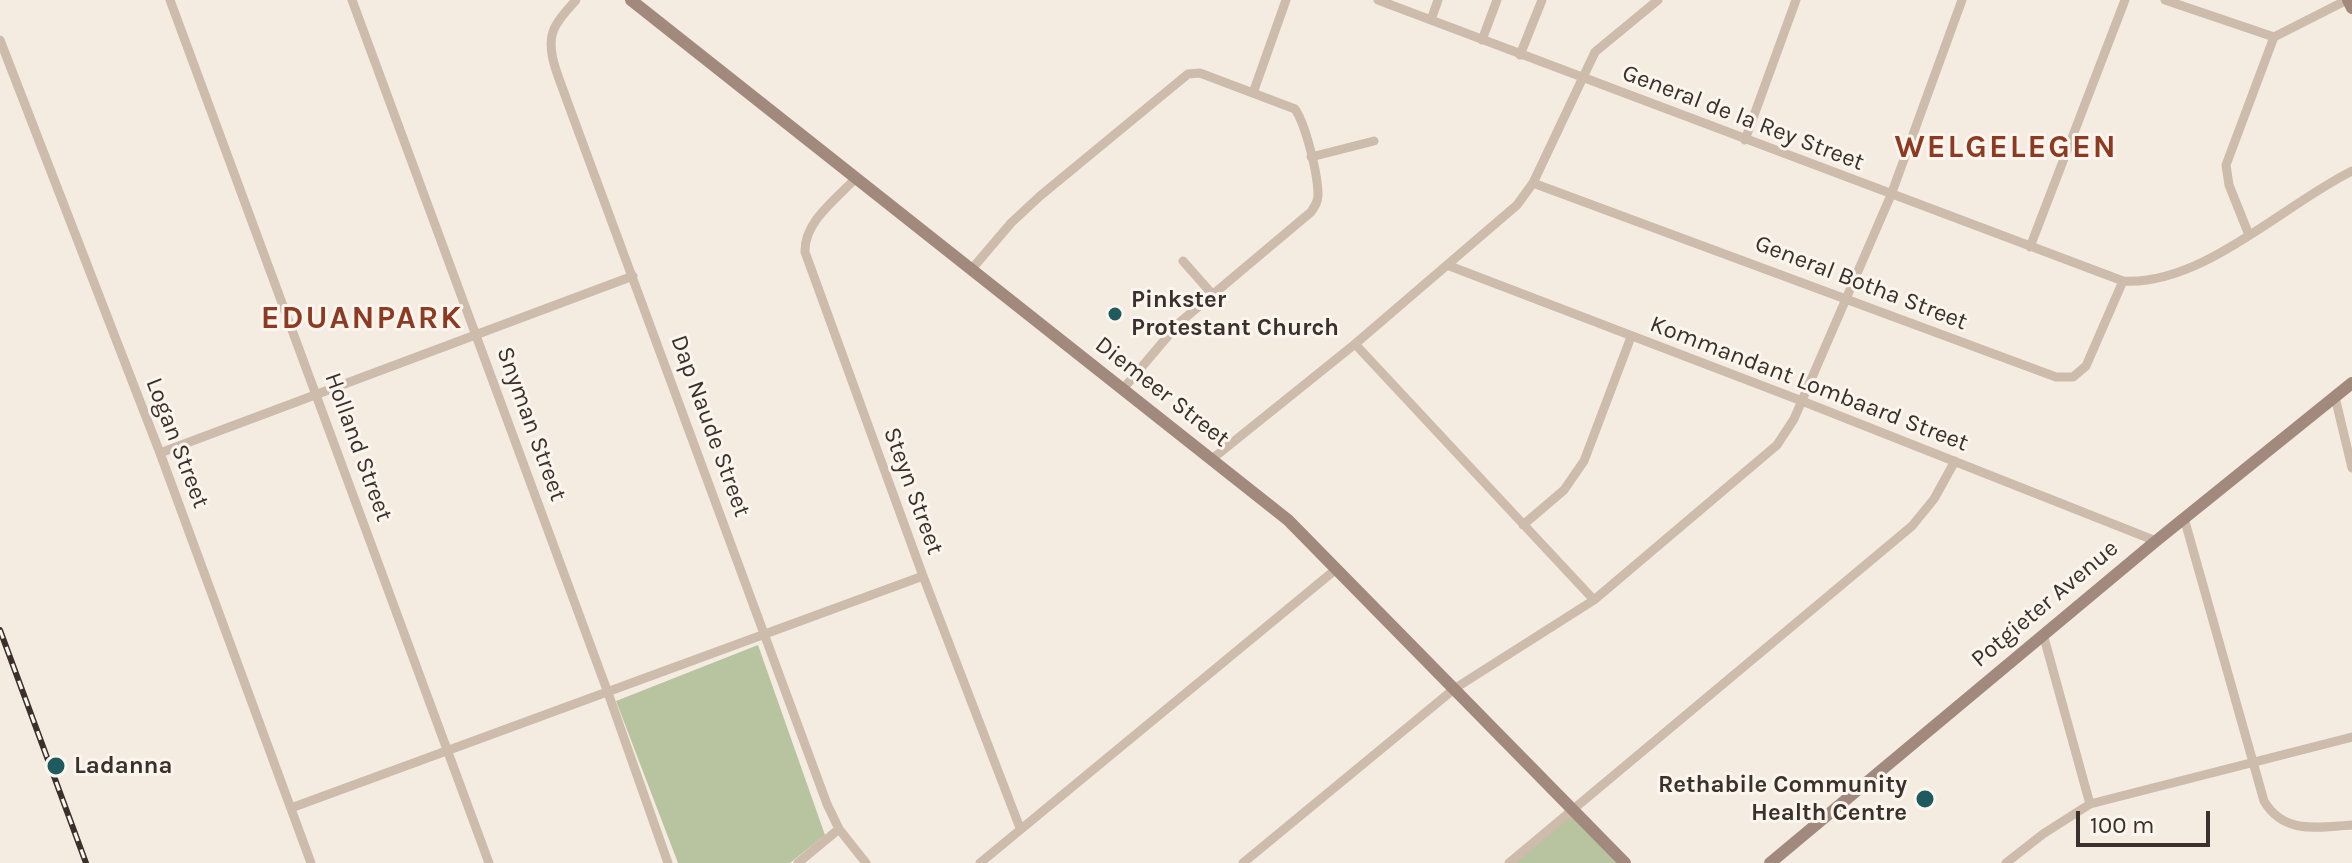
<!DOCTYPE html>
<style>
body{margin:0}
#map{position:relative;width:2352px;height:863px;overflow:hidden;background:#f4ebe1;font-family:Karla,sans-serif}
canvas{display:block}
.scale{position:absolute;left:2076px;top:811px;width:134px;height:36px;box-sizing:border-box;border:4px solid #3b302b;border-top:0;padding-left:10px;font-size:24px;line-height:28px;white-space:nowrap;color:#3b302b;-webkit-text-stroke:6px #fbf5ee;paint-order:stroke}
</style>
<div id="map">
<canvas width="2352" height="863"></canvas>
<div class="scale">100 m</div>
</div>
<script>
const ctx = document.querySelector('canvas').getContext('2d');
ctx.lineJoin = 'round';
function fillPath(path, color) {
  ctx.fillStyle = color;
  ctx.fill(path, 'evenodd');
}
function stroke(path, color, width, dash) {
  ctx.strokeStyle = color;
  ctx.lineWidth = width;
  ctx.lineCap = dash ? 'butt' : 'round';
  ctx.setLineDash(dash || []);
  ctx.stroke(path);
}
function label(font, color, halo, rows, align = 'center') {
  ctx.font = font + ' Karla,sans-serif';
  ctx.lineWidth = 6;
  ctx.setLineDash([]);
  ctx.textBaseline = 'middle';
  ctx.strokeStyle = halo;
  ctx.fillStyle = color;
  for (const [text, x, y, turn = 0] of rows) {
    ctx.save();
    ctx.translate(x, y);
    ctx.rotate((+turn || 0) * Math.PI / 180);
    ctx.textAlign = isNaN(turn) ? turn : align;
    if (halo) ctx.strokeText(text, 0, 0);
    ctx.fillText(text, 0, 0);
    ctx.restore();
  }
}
const green = new Path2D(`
 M758 645 825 835 790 863H678L616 701Z
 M1574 810 1625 863H1509Z`);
const street = new Path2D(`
 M170 0 489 863
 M352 0 607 690 668 863
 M576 0C569 8 560 17 555 27 544 48 559 77 566 98L827 804 839 829 866 863
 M1378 0 2123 281C2202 286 2283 205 2352 171
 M2165 0 2274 37
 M1431 20 1438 0
 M0 40 160 453 311 863
 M1482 40 1497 0
 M1520 55 1542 0
 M1253 93 1286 0
 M1745 140 1796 0
 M1311 157 1374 141
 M855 179C836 199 804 222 805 252L923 576 1020 828
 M1533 183 2056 377H2073L2086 366 2123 281
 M2249 235 2229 185 2226 165 2274 37 2347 0
 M2030 247 2125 0
 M1183 261 1213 295
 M1447 265 1802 401 2156 541
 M971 270 1011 223 1040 196 1188 74 1200 73 1295 109C1306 125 1318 175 1318 195 1318 202 1315 206 1311 212L1179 323 1123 389
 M1355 344 1594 600
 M2335 397 2352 468
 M160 453 633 276
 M1212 459 1355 344 1517 205 1533 183 1595 52 1658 0
 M2184 518 2264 801C2284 835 2318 827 2352 825
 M1523 525 1564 490 1584 461 1631 337
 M2043 634 2090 804
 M291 808 923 576
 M798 863 839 829
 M980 863 1335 570
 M1243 863 1454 689 1594 600 1777 445 1794 419 1891 195 1962 0
 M1509 863 1912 526 1934 499 1955 461
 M2006 863 2043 834 2090 804 2352 737`);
const secondary = new Path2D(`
 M631 0 1288 520 1625 863
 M2348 0 2352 8
 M1770 863 2156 541 2352 383`);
const rail = new Path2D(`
 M0 630 86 863`);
const markers = [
 [1115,314,8,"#1f5a5e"],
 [56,766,10,"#1f5a5e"],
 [1925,799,10,"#1f5a5e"]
];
const streetNames = [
 ["General de la Rey Street",1743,118,21],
 ["General Botha Street",1861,283,21],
 ["Kommandant Lombaard Street",1809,384,21],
 ["Diemeer Street",1162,392,38],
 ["Snyman Street",531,424,70],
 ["Dap Naude Street",710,426,70],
 ["Logan Street",177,443,69],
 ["Holland Street",358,447,70],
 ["Steyn Street",913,491,70],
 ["Potgieter Avenue",2045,604,-40]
];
const poiNames = [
 ["Pinkster",1131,300],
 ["Protestant Church",1131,328],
 ["Ladanna",74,766],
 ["Rethabile Community",1907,785,"right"],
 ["Health Centre",1907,813,"right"]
];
const districtNames = [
 ["WELGELEGEN",2006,148],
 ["EDUANPARK",362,319]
];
fillPath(green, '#b8c4a0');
stroke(street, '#cdbbac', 9);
stroke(secondary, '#a18a7d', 12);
stroke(rail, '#3b302b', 6);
stroke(rail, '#fbf5ee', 3, [9]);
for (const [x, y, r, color] of markers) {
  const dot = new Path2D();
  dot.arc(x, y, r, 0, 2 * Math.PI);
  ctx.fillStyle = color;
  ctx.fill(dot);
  stroke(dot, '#fbf5ee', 3);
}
label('24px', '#3b302b', '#fbf5ee', streetNames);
label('bold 24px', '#3b302b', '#fbf5ee', poiNames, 'left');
ctx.letterSpacing = '2px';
label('bold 32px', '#8c3b22', '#fbf5ee', districtNames);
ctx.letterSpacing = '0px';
</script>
